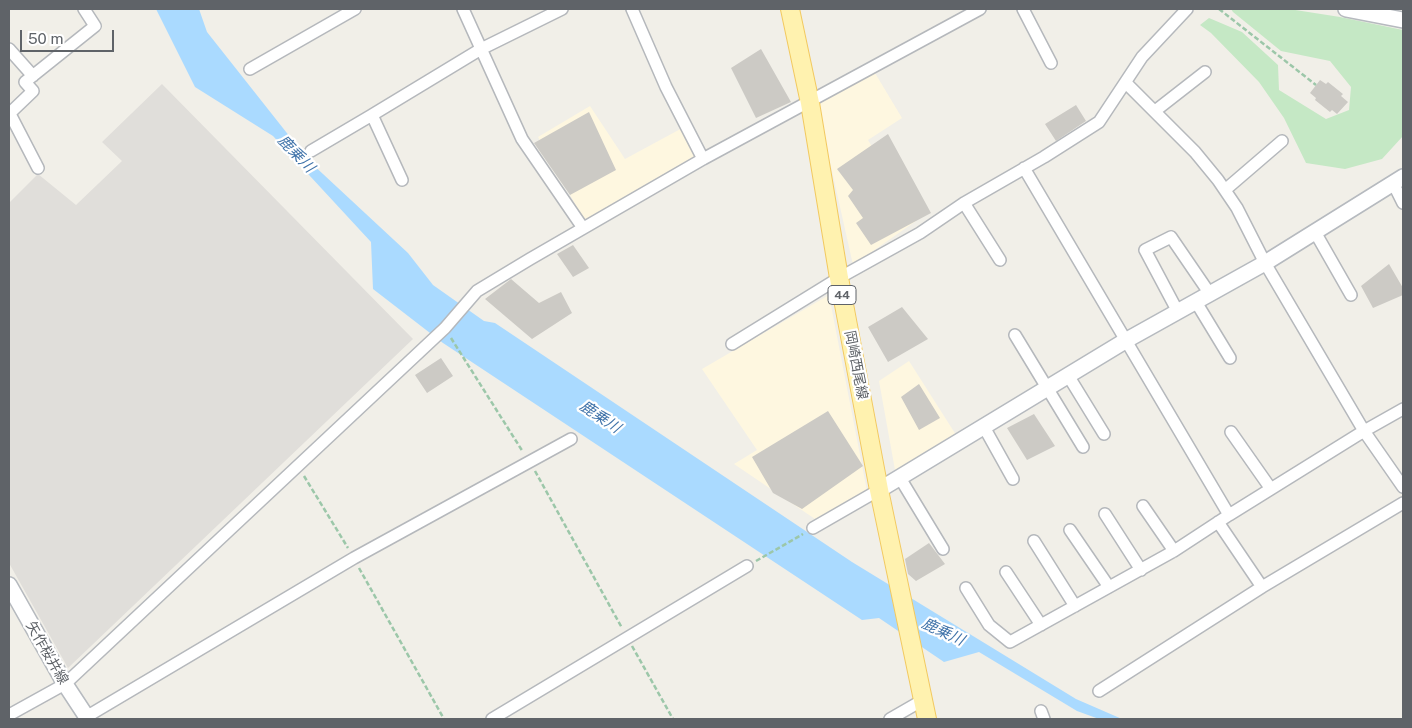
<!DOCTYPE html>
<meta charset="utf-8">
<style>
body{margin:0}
#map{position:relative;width:1412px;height:728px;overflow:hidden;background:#f1efe8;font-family:"Public Sans",sans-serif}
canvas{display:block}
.frame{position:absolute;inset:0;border:10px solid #5f6368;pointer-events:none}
.scale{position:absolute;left:20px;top:30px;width:94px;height:22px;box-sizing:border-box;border:2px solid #5f6368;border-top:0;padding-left:6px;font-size:15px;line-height:18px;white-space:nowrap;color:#5f6368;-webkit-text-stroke:4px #fff;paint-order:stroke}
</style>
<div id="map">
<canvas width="1412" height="728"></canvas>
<div class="frame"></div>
<div class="scale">50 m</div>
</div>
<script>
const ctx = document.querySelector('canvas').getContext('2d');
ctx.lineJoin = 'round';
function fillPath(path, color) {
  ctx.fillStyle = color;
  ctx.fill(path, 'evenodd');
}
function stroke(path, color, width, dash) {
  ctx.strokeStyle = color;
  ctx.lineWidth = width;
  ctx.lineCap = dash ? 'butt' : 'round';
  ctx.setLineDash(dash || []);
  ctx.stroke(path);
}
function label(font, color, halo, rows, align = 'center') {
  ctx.font = font + ' "Public Sans","Noto Sans JP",sans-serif';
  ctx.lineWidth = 4.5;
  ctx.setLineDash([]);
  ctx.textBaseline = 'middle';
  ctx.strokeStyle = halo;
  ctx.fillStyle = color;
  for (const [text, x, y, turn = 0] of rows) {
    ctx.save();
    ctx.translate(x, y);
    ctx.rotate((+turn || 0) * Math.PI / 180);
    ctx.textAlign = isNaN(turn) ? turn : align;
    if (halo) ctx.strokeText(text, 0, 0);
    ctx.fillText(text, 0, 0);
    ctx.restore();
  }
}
const commercial = new Path2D(`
 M875 73 902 118 868 140 916 221 853 265 817 104Z
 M590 106 625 159 686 126 700 153 584 220 538 137Z
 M829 295 867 491 815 519 734 464 757 450 702 369Z
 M909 361 958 438 895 470 879 381Z`);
const industrial = new Path2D(`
 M162 84 413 339 68 668 9 563V203L38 174 76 205 122 161 102 142Z`);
const green = new Path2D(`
 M1231 9H1289L1340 17 1403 30V136L1382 159 1345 169 1306 163 1284 118 1259 82 1211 33 1200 25 1209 18 1242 32 1278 65 1279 90 1326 119 1349 110 1351 87 1330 61 1281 51 1233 12Z`);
const water = new Path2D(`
 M156 9H199L207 32 309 161 408 253 433 285 484 321 495 323 852 562 1076 699 1122 719H1099L1077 711 979 652 944 662 879 618 862 620 443 343 373 289 371 242 273 136 195 87Z`);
const building = new Path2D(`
 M761 49 791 102 756 118 731 68Z
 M1320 80 1326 84 1328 82 1343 94 1341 96 1348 102 1337 114 1332 110 1330 112 1315 100 1316 98 1310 93Z
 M1076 105 1086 121 1056 141 1045 124Z
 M589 112 616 170 570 195 534 143Z
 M888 134 931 213 871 245 856 223 863 218 848 196 853 190 837 169Z
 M573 245 589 268 573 277 557 254Z
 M1389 264 1403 288V295L1373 308 1361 286Z
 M511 279 539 303 561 292 572 313 532 339 485 299Z
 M902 307 928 339 888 362 868 327Z
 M441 358 453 376 427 393 415 375Z
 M919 384 940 418 919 430 901 397Z
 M828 411 863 466 802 509 773 493 752 457Z
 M1034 414 1055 446 1027 460 1007 428Z
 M929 543 945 564 916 581 908 574 905 559Z`);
const path = new Path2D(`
 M1219 9 1316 85
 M451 338 523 452
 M535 471 622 628
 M304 476 348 548
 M756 561 803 534
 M359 568 444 719
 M632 646 673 719`);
const street = new Path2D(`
 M463 9 522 139 583 228
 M632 9 666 87 703 159
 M1023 9 1051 63
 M9 49 33 76
 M250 69 355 9
 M1126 83 1195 152 1218 180 1237 208 1265 263 1364 431 1403 487
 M1155 111 1205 72
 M9 112 38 168
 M9 114 33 91 25 82 95 26 84 9
 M311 151 372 115
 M1024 168 1229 515
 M402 180 372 115 481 49 562 9
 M1393 183 1403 203
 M1225 190 1282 141
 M964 203 1000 260
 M1315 232 1351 295
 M1196 302 1230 358
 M1178 312 1145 250 1171 237 1210 294
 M1015 335 1083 447
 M732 344 839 278 920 233 964 203 1044 157 1099 122 1142 57 1187 9
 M1069 377 1104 434
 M984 427 1013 479
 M1231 432 1271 489
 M900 478 943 549
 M1143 506 1174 551
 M1105 514 1141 570
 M1218 522 1262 587
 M813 528 879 490
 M1070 530 1109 587
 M1034 541 1075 606
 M1006 572 1041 625
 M966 588 989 625 1010 642 1174 551 1229 515 1364 431 1403 409
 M1099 691 1262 587 1403 503
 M1041 711 1044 719
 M9 715 65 684 445 328 477 291 530 259 703 159 980 9
 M86 717 354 558 571 439
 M492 719 747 566
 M890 719 923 700`);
const secondary = new Path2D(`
 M1346 9 1403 20
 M879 490 1125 341 1265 263 1403 177
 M9 585 65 684 88 719`);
const primary = new Path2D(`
 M790 9 810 103 839 278 879 490 927 719`);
const shields = [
 [842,295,28]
];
const shieldNames = [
 ["44",842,295]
];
const streetNames = [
 ["岡崎西尾線",856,365,79],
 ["矢作桜井線",47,653,60]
];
const waterNames = [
 ["鹿乗川",296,154,46],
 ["鹿乗川",600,417,34],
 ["鹿乗川",943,632,25]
];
fillPath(commercial, '#fef7e0');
fillPath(industrial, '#e0deda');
fillPath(green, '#c5e8c5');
fillPath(water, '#aadaff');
fillPath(building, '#cccac5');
stroke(street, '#b5b8bc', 14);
stroke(secondary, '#b6babf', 18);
stroke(primary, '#f2c960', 20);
stroke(path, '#9cc7a9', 2.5, [5, 2.5]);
stroke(street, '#fff', 11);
stroke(secondary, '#fff', 15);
stroke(primary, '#fff2af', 18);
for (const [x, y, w] of shields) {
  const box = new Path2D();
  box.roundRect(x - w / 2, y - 9.5, w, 19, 4);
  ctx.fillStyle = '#fff';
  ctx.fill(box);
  stroke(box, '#5f6368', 1);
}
label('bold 12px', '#5f6368', null, shieldNames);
label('14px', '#5f6368', '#fff', streetNames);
label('italic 15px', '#4174aa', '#fff', waterNames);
</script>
